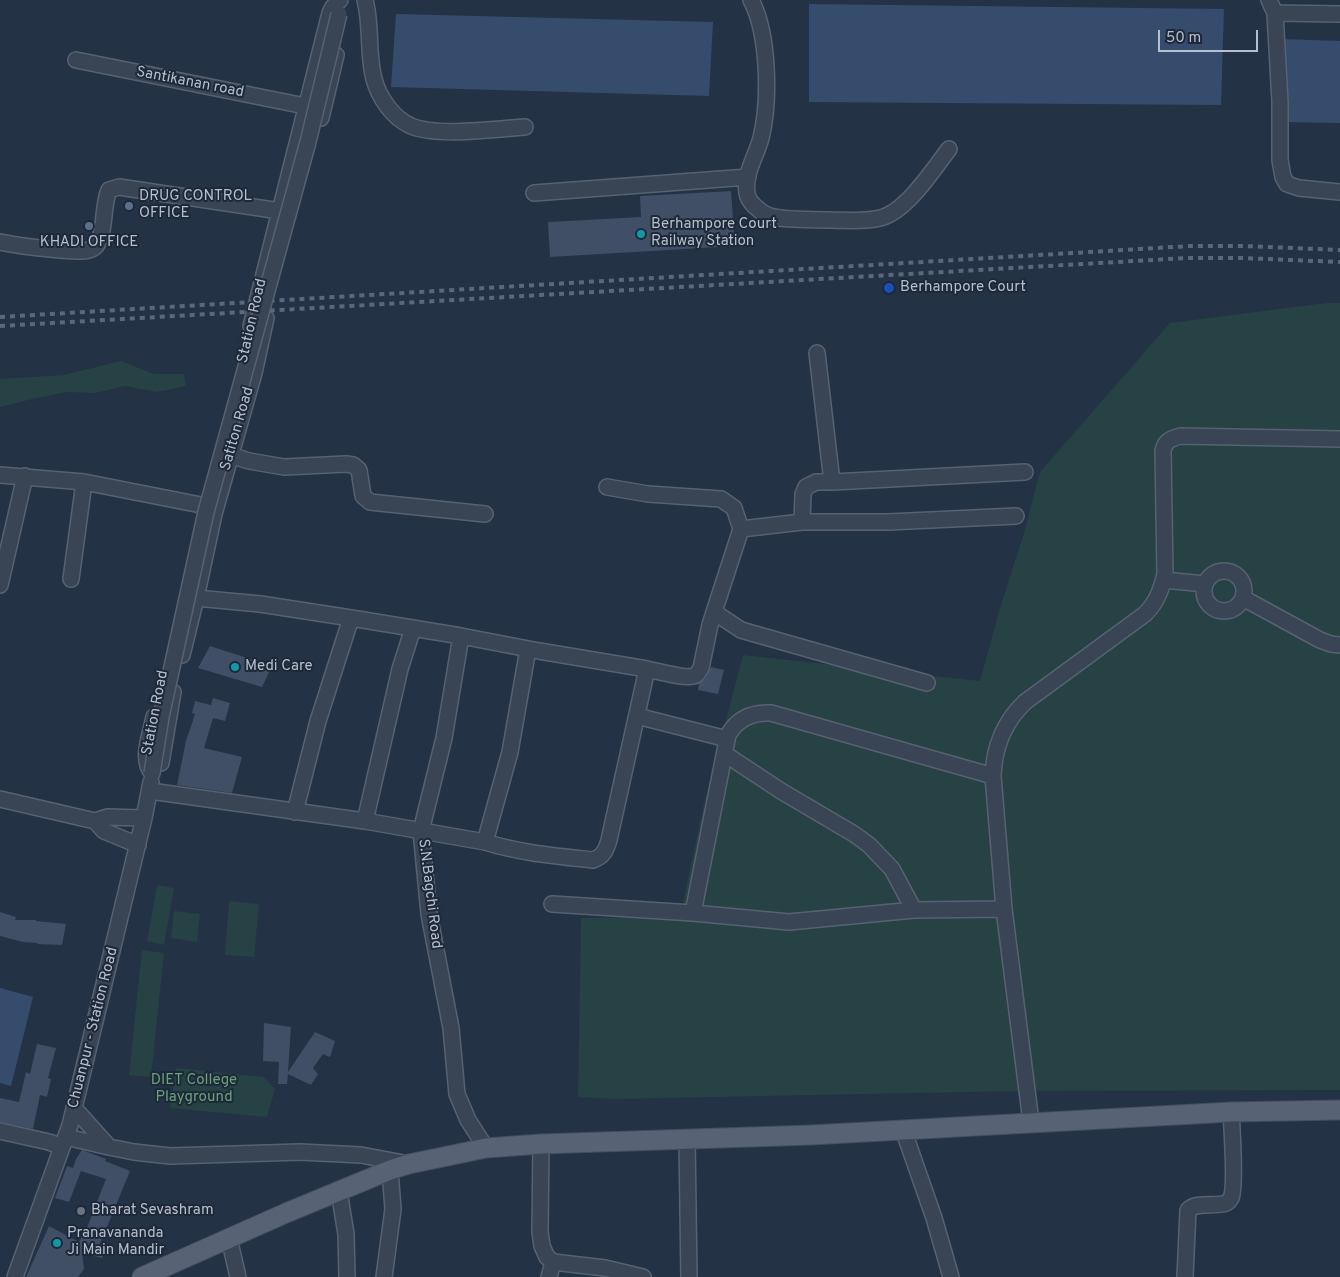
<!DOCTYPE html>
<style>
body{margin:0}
#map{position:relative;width:1340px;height:1277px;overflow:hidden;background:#243245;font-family:Overpass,sans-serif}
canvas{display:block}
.scale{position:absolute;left:1158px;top:30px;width:100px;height:22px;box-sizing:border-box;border:2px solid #b6bfcd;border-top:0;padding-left:6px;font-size:15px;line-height:18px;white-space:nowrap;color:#b6bfcd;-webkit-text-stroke:4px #1d2939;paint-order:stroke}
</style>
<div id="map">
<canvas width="1340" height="1277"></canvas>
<div class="scale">50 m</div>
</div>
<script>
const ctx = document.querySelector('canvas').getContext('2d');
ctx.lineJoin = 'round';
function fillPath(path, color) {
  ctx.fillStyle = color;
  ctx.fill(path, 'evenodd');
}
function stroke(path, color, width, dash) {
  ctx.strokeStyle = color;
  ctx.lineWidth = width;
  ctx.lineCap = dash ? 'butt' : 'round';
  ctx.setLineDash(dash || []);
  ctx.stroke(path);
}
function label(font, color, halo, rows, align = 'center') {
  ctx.font = font + ' Overpass,sans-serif';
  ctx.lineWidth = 4;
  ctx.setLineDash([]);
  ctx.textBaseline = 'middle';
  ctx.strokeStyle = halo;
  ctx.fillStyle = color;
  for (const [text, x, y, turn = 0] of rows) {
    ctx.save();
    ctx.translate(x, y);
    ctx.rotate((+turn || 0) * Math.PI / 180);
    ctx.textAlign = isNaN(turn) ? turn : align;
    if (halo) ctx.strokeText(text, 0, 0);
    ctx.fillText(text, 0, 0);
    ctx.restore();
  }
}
const green = new Path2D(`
 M1326 303H1340V1090L1016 1091 614 1099 578 1097 581 918 680 917 703 808 743 655 980 681 1000 608 1024 533 1040 472 1170 323Z
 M121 361 154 374H184L186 386 157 392 125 386 95 393 67 392 32 399 0 407V379L64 375Z
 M157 885 174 888 164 945 147 941Z
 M229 901 259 904 254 957 225 955Z
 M174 911 200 914 197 942 171 938Z
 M142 950 164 953 151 1077 129 1075Z
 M176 1068 264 1077 275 1089 267 1117 170 1108Z`);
const water = new Path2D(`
 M809 4 1224 9 1221 105 809 102Z
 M396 14 713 22 709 96 391 87Z
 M1281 39 1340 41V123L1283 122Z
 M0 988 33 997 11 1086 0 1083Z`);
const building = new Path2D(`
 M731 191 735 246 550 257 548 222 641 217 640 196Z
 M210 646 272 666 262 687 198 668Z
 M711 667 724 670 718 694 698 690 699 684 706 677Z
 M213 698 230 703 225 721 213 718 204 748 242 757 232 793 177 785 186 741 195 714 192 713 195 701 211 705Z
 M0 912 16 917 15 920H36V921L66 924 62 945 37 944 38 943 23 942 0 936Z
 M264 1023 291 1027 288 1072 315 1032 335 1041 330 1057 323 1054 313 1068 318 1074 311 1085 288 1074 287 1084H278L279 1062 263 1061Z
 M37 1044 56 1048 48 1078 51 1079 47 1097 40 1095 33 1129 0 1122V1098L19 1102 26 1072 30 1074Z
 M82 1150 106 1159 105 1161 130 1171 97 1251 104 1254 102 1258 82 1253 84 1269 78 1277H26L49 1226 79 1242 86 1230 106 1179 81 1171 69 1202 55 1198 67 1166 73 1168 76 1159Z`);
const minor = new Path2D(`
 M365 0C372 26 367 53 374 79 379 98 393 118 411 126 438 137 495 129 525 127
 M751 0C769 34 770 101 761 138 756 157 744 173 747 193 748 202 759 211 767 215 781 221 814 219 831 220 847 220 864 222 880 218 906 212 933 170 949 149
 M1269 0 1275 13 1340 14
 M1275 13 1280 102V160L1283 177 1287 184 1299 188 1340 192
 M76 60 305 106
 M321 118 336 55
 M534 193 748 177
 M0 242C16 245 75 254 89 250 93 249 96 247 98 243 106 228 102 207 109 190L119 187 280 211
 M251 326 330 13 333 7 340 0
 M230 455 249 461 284 467 346 464 353 465 359 470 363 496 370 502 485 514
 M0 475 84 482 201 505
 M832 482 1025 472
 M607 487 648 494 721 499 734 508 741 529
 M802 522H888L1016 516
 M1204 591a20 20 0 1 1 40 0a20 20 0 1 1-40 0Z
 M71 579 84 482
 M1164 580 1205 584
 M0 585 25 476
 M1243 598 1320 640 1331 644 1340 645
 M714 612 741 529 802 522 803 494 806 487 816 482H832L817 353
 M461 636 444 738 421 831 429 914 451 1028 457 1094 468 1120 486 1148
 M182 655 196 598 214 514 254 373 266 318
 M647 669C657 671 688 680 696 675 698 673 699 671 701 668L710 625 714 612 741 630 927 683
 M637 716 727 739
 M725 754 781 791 854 834 869 845 892 869 914 910
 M161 763 173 692
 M152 773C140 759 151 733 154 717
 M150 791 365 821 485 842C520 853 556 856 593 860 604 856 606 850 609 840L647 669 539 651 461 636 351 618 260 604 196 598
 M0 799 95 821 107 817 144 818
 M295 812 318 721 351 618
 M95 821 104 831 138 845
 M365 821 400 669 413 628
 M485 842 510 752 528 649
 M552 904 693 913 789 922 914 910 1004 909
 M693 913 728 735C737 719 752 712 771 713L993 776
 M74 1108 109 1147 134 1152 170 1156 300 1152 361 1155 409 1164
 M1031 1122 1004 909 993 776C994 747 1004 722 1025 702L1145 614C1157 602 1161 590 1165 574L1163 451C1165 441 1170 439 1180 436L1340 439
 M903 1129 934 1218 951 1277
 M0 1131 49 1142 62 1147
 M66 1137 109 1147
 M687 1139 689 1277
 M541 1144 540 1232 542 1246 547 1257 553 1262 605 1268 643 1277
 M339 1191 346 1234 347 1277
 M229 1238 238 1277
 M15 1277 70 1125 144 818 151 782
 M384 1277 393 1209 390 1170
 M549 1277 553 1262
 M1185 1277 1188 1210C1196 1202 1211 1206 1222 1204 1225 1204 1229 1202 1231 1198 1236 1187 1232 1128 1231 1112`);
const major = new Path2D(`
 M142 1277 286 1213 390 1170 409 1164 486 1148 541 1144 811 1135 1231 1112 1340 1110`);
const rail = new Path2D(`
 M0 317 1190 246H1244L1340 250
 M0 326 1187 258H1242L1340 262`);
const minorBridge = new Path2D(`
 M152 773 161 717 206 512 308 142 339 14`);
const markers = [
 [129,206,5,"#5c6f8a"],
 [89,226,5,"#5c6f8a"],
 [641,234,5,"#0f9aa8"],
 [889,288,6,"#1a4fb4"],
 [235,667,5,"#0f9aa8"],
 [81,1211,5,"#6b7280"],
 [57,1243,5,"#0f9aa8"]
];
const streetNames = [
 ["Santikanan road",190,83,11],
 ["Station Road",253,321,-77],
 ["Satiton Road",238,429,-74],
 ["Station Road",156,713,-79],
 ["S.N.Bagchi Road",429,894,83],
 ["Chuanpur - Station Road",94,1028,-76]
];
const poiNames = [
 ["DRUG CONTROL",139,197],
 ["OFFICE",139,214],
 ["Berhampore Court",651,225],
 ["Railway Station",651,242],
 ["KHADI OFFICE",89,243,"center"],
 ["Berhampore Court",900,288],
 ["Medi Care",245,667],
 ["Bharat Sevashram",91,1211],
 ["Pranavananda",67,1234],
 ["Ji Main Mandir",67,1251]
];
const parkNames = [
 ["DIET College",194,1081],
 ["Playground",194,1098]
];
fillPath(green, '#264245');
fillPath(water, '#364c6d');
fillPath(building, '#404f65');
stroke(minor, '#576271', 18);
stroke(major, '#434d5d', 21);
stroke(minor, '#394454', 15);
stroke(major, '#576374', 19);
stroke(rail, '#5b687b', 4, [5, 5]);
stroke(minorBridge, '#576271', 18, []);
stroke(minorBridge, '#394454', 15);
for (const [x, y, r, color] of markers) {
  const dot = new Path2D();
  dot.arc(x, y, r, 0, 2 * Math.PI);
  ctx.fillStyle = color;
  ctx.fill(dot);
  stroke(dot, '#1d2939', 2);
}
label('15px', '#b6bfcd', '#1d2939', streetNames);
label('15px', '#b6bfcd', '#1d2939', poiNames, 'left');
label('15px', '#6ba178', '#1d2939', parkNames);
</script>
